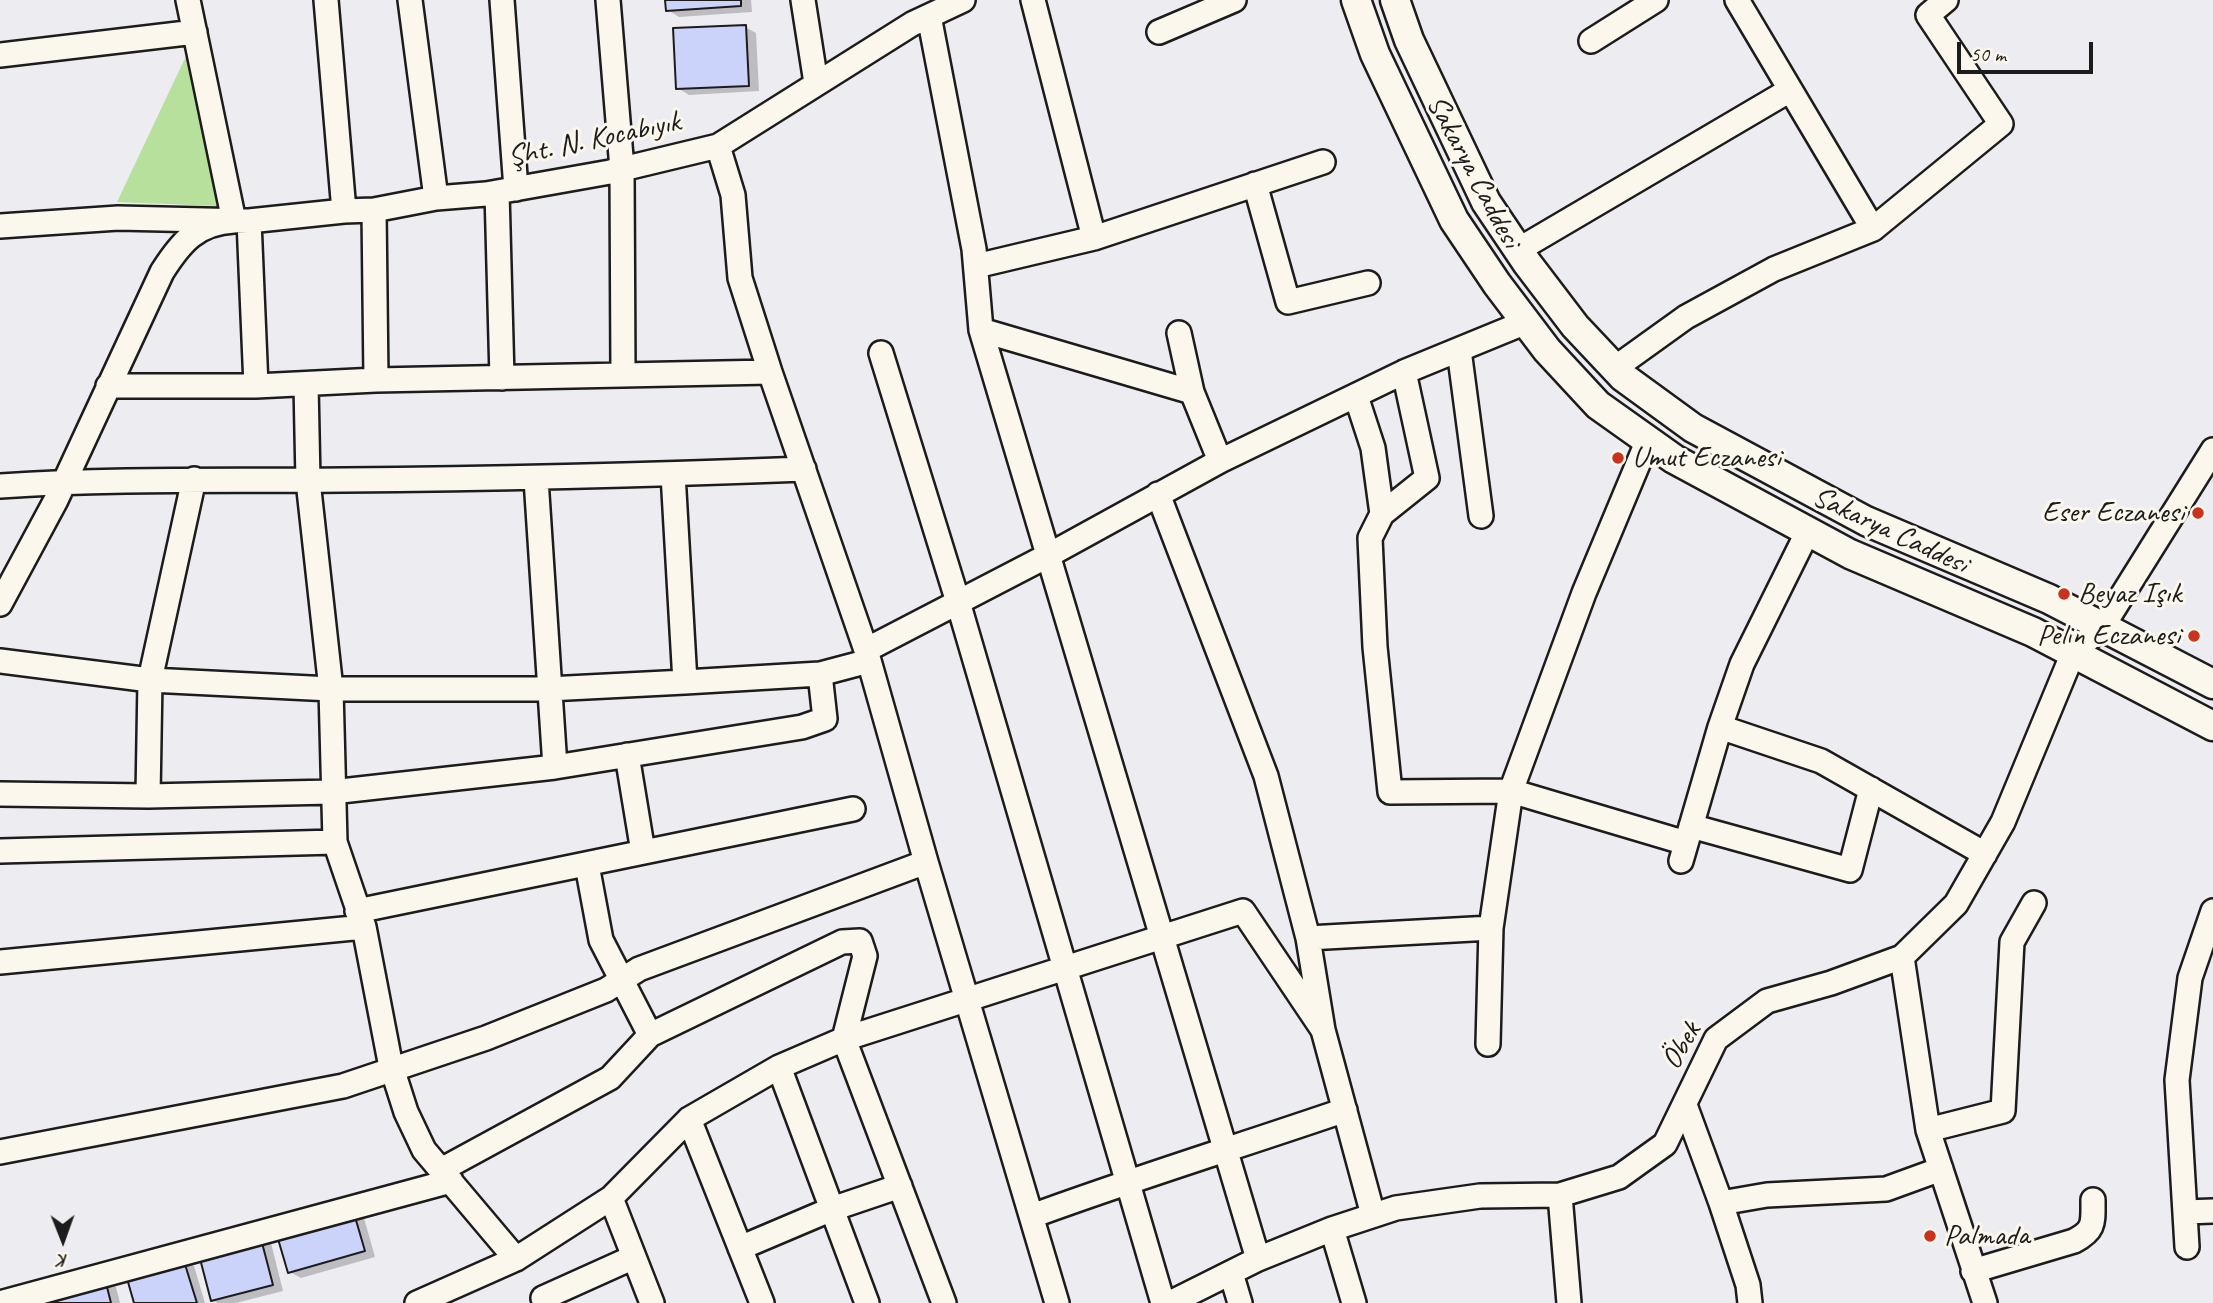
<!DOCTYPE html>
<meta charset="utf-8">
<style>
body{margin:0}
#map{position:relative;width:2213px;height:1303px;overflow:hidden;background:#edecf0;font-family:Caveat,sans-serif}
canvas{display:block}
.north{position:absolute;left:28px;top:1205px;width:70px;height:70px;-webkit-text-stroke:5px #fbf7ec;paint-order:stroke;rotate:179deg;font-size:19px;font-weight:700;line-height:28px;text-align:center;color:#1c1c1c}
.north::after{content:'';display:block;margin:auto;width:24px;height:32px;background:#1c1c1c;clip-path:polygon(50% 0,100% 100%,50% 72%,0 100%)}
.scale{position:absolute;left:1957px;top:42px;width:136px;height:32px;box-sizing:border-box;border:4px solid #1c1c1c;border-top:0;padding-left:9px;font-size:21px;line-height:24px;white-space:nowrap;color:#1c1c1c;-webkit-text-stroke:5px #fbf7ec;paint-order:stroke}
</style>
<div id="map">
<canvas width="2213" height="1303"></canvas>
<div class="north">K</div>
<div class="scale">50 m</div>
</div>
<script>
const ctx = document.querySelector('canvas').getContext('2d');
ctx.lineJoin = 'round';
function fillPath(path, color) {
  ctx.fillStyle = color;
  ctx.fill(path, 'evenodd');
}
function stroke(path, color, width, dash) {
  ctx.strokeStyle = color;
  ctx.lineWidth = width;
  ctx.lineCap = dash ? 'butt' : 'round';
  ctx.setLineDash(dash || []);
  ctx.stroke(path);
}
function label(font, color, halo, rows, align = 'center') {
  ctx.font = font + ' Caveat,sans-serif';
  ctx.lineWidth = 6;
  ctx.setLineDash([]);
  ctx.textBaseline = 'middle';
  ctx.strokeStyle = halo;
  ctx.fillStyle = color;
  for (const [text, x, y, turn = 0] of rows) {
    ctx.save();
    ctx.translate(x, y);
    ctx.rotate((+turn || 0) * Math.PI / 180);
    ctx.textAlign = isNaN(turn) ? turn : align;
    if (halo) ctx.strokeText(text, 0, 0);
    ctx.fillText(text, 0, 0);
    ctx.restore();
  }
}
const green = new Path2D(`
 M187 54 219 206 117 202Z`);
const shadow = new Path2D(`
 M667 0H751L752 12 679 17 668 10Z
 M745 27 756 33 759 91 689 95 678 88Z
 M353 1212 364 1218 375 1257 301 1278 290 1272Z
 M260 1237 271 1243 283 1291 236 1303H218L212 1300Z
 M183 1260 194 1266 205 1303H136Z
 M105 1281 116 1287 120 1303H48Z`);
const building = new Path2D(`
 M665 0H741V6L666 11Z
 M746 25 749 86 676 89 673 28Z
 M353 1210 365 1251 288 1273 276 1232Z
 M260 1235 273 1285 211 1301 198 1251Z
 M183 1258 197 1303H134L126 1275Z
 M105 1279 111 1303H46L44 1296Z`);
const minor = new Path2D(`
 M326 0 344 211
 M410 0 436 198
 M502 0 516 189
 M608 0 622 169 623 375
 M803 0 816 83
 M1033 0 1094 238
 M1737 0 1873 229
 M929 16 974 249 981 330
 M1159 32 1234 0
 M1591 41 1656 0
 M0 55 195 32
 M718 146 733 195 740 278 770 372 866 650 926 862 1057 1303
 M1255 184 1288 302 1368 283
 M497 192 502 378
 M374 210 376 380
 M249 221 256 386
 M0 226 118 218 249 221 344 211 374 210 436 198 486 194 610 172 718 146 912 24 963 0
 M1518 250 1790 90
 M976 266 1094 238 1323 162
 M1179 333 1192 392 1220 461
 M1459 350 1481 516
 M881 353 958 602 1163 1303
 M1615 368 1686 317 1774 269 1873 229 2001 124 1928 15 1946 0
 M306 384 308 481 331 689 335 842 364 927 390 1062 406 1112 424 1150 516 1259
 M108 386H256L376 380 770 372
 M1192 392 981 330 1258 1259
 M1356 396 1373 448 1382 514 1370 538 1375 647 1390 792 1511 791 1686 843
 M673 474 685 682
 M536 479 555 767
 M0 486C115 478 229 481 344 480 497 479 650 475 804 469
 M1158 494 1266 776 1308 938 1323 1030 1373 1215
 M1382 514 1427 478 1404 372
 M0 604 56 500 162 272C181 242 197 223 234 221L188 0
 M866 650 1049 555 1220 461 1404 372 1526 322
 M0 661 150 680 331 689H548L685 682 820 674 869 661
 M1720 727 1821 761 1985 854
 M627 755 643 852
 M0 794 148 796 332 792 555 767 802 727 825 719 820 674
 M148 796 150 680 194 479
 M1691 826 1850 870 1871 789
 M0 851 335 842
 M1681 861 1720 727 1742 664 1808 531
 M587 865 601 940 650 1035
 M357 911 853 809
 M1308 938 1491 928
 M1902 957 1928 1130 1985 1303
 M0 962 364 927
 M1488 1044 1491 928 1511 791 1584 593 1648 440
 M779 1067 867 1303
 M1685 1105 1721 1203 1748 1285 1750 1303
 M689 1119 762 1303
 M1928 1130 2003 1111 2012 942 2034 903
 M0 1152 343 1086 486 1038 606 990 639 969 926 862
 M441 1170 610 1078 650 1035 842 942 860 941 865 956 844 1039 944 1303
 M1560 1195 1569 1303
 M611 1198 652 1303
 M1721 1203 1767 1195 1886 1189 1941 1169
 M2185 1212 2213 1211
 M1032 1216C1135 1178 1240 1146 1345 1110
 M1332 1229 1354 1303
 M2187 1247 2177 1080 2190 978 2213 911
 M740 1248 832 1209 900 1186
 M1973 1271 2074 1241C2095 1230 2093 1223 2093 1200
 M1231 1273 1240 1303
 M0 1303 451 1181
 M417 1303 516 1259 611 1198 689 1119 779 1067 844 1039 1243 911 1323 1030
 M545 1303 543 1298 634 1257
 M1170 1303 1258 1259 1332 1229 1396 1208 1480 1196 1560 1195 1619 1177 1665 1144 1716 1039 1767 1001 1831 983 1902 957 1956 904 2003 822 2073 653 2103 626 2213 450`);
const major = new Path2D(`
 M1356 0 1375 54 1454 220 1497 284 1547 350 1598 405 1674 459 1850 554 2033 632 2213 726
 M1395 0 1409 40 1486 202 1527 263 1575 326 1623 377 1693 428 1866 521 2049 599 2213 684`);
const markers = [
 [1618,458,7,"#c8321e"],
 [2198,513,7,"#c8321e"],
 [2064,594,7,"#c8321e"],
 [2194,636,7,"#c8321e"],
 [1930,1236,7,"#c8321e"]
];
const streetNames = [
 ["Şht. N. Kocabıyık",594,140,-12],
 ["Sakarya Caddesi",1473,172,62],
 ["Sakarya Caddesi",1890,531,25],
 ["Öbek",1682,1046,-59]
];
const poiNames = [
 ["Umut Eczanesi",1632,458],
 ["Eser Eczanesi",2184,513,"right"],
 ["Beyaz Işık",2078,594],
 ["Pelin Eczanesi",2180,636,"right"],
 ["Palmada",1944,1236]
];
fillPath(green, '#b7e09c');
fillPath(shadow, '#0003');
fillPath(building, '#cbd3fb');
stroke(building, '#1c1c1c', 2);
stroke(minor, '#1c1c1c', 28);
stroke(major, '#1c1c1c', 33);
stroke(minor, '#fbf7ec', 23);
stroke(major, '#fbf7ec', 28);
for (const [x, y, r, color] of markers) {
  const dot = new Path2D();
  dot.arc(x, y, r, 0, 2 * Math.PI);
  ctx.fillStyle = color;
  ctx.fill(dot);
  stroke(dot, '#fbf7ec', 2.5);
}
label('30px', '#1c1c1c', '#fbf7ec', streetNames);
label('30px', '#1c1c1c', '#fbf7ec', poiNames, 'left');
</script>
